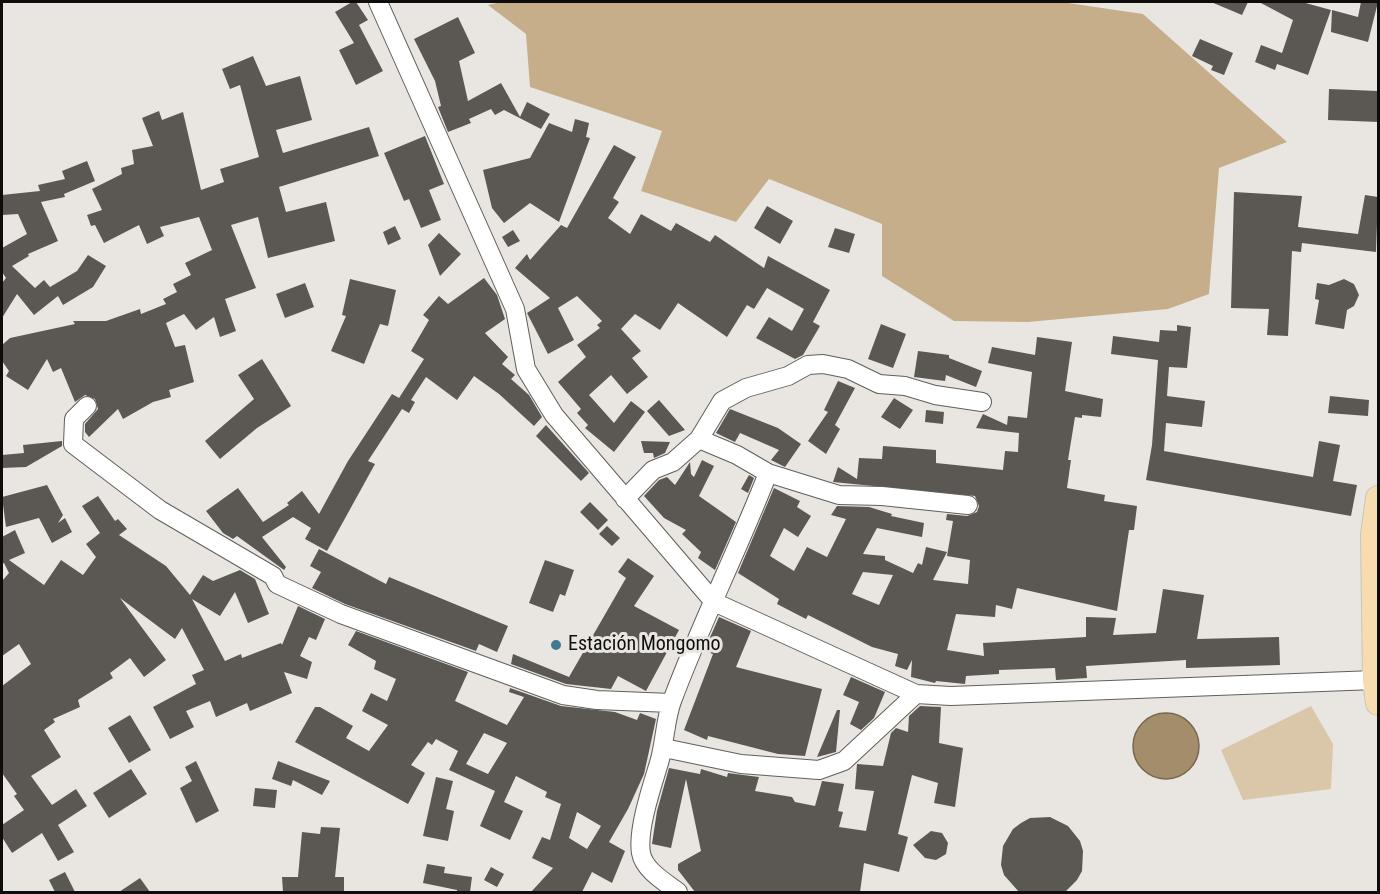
<!DOCTYPE html>
<meta charset="utf-8">
<style>
body{margin:0}
#map{position:relative;width:1380px;height:894px;overflow:hidden;background:#e9e6e1;font-family:"Roboto Condensed",sans-serif}
canvas{display:block}
.frame{position:absolute;inset:0;border:3px solid #0e0d0b;pointer-events:none}
</style>
<div id="map">
<canvas width="1380" height="894"></canvas>
<div class="frame"></div>
</div>
<script>
const ctx = document.querySelector('canvas').getContext('2d');
ctx.lineJoin = 'round';
function fillPath(path, color) {
  ctx.fillStyle = color;
  ctx.fill(path, 'evenodd');
}
function stroke(path, color, width, dash) {
  ctx.strokeStyle = color;
  ctx.lineWidth = width;
  ctx.lineCap = dash ? 'butt' : 'round';
  ctx.setLineDash(dash || []);
  ctx.stroke(path);
}
function label(font, color, halo, rows, align = 'center') {
  ctx.font = font + ' "Roboto Condensed",sans-serif';
  ctx.lineWidth = 6;
  ctx.setLineDash([]);
  ctx.textBaseline = 'middle';
  ctx.strokeStyle = halo;
  ctx.fillStyle = color;
  for (const [text, x, y, turn = 0] of rows) {
    ctx.save();
    ctx.translate(x, y);
    ctx.rotate((+turn || 0) * Math.PI / 180);
    ctx.textAlign = isNaN(turn) ? turn : align;
    if (halo) ctx.strokeText(text, 0, 0);
    ctx.fillText(text, 0, 0);
    ctx.restore();
  }
}
const green = new Path2D(`
 M1311 706 1333 744 1331 789 1243 800 1221 750Z`);
const forest = new Path2D(`
 M501 2H1061L1143 14 1287 142 1219 168 1209 294 1168 309 1028 322 954 321 882 276V224L769 179 736 222 641 191 662 131 530 87 526 34 488 5Z`);
const water = new Path2D(`
 M1133 746a33 33 0 1 1 66 0a33 33 0 1 1-66 0Z`);
const building = new Path2D(`
 M352 2H356L368 20 359 25 383 71 356 85 339 50 354 43 335 12Z
 M1211 2H1248L1242 15Z
 M1259 2H1302L1331 10 1308 75 1277 64 1275 70 1255 62 1261 45 1282 53 1293 20Z
 M1361 2H1378L1368 42 1331 32 1332 10 1358 17Z
 M458 17 475 53 459 61 468 101 501 83 520 117 527 102 550 114 541 129 504 110 495 115 491 109 469 119 471 123 448 132 438 107 441 106 435 81 414 39Z
 M1200 39 1233 53 1224 75 1211 70 1213 66 1192 56Z
 M253 56 266 86 300 76 312 120 276 130 283 153 369 127 379 156 279 187 286 212 326 202 335 241 268 258 258 217 231 225 256 288 225 299 236 331 220 337 214 317 196 330 184 314 166 323 175 347 185 345 194 382 169 390 171 397 153 402 123 419 118 409 89 437 85 432V424L98 409 95 399 85 395 75 402 61 368 53 372 47 359 28 390 6 376 9 371 2 361V345L10 338 75 324 73 321H106L140 309 141 314 166 304 163 299 177 292 173 284 191 275 185 263 212 250 199 217 160 227 164 236 147 244 139 225 104 243 95 225 91 226 87 215 102 210 92 189 122 174 121 168 134 164 132 150 153 146 142 118 159 111 162 120 183 112 201 190 224 182 220 169 259 157 240 85 230 89 222 69Z
 M1329 89 1378 91V122L1328 120Z
 M575 119 589 123 586 137 590 138 559 222 530 203 504 223 492 208 483 170 530 158 549 123 572 132Z
 M425 136 444 184 429 190 441 220 421 228 409 199 404 201 384 153Z
 M614 145 636 157 613 198 619 202 608 218 630 234 641 214 671 231 676 223 710 242 715 235 764 268 768 256 830 290 813 322 820 326 803 355 795 359 756 338 769 317 792 331 804 309 767 288 754 309 747 305 727 337 678 303 660 330 635 314 621 329 641 351 632 358 648 377 627 394 611 375 589 395 614 423 631 401 645 412 614 452 585 428 588 425 577 413 581 409 558 382 586 357 577 345 600 328 597 325 602 321 577 296 558 308 574 340 548 354 527 313 550 298 515 268 527 254 530 260 561 225 567 228Z
 M87 161 95 181 64 194 65 197 41 202 58 241 28 254 29 256 12 266 35 288 44 280 50 287 77 271 88 255 106 266 93 287 63 305 58 296 34 315 17 294 2 318V283L6 278 2 272V248L27 234 18 214 2 215V195L40 191 38 185 65 179 62 171Z
 M1234 192 1302 196 1298 227 1358 234 1365 195 1378 197 1376 252 1302 243 1301 252 1292 251 1288 336 1267 335 1269 309 1231 308Z
 M767 206 793 221 780 244 754 228Z
 M395 226 401 239 388 245 383 232Z
 M835 228 855 234 849 253 828 247Z
 M513 230 520 241 508 247 502 237Z
 M439 233 461 254 440 276 428 245Z
 M484 278 497 295 505 319 485 333 508 357 502 364 515 375 511 379 529 395 542 417 534 426 499 394 474 376 457 400 426 377 411 400 415 402 409 413 402 409 368 461 375 464 327 551 305 539 311 528 293 517 262 537 286 567 284 570 237 536 233 539 223 533 206 511 238 488 263 522 289 505 287 503 302 491 319 514 348 461 392 394 399 398 424 359 411 351 429 320 423 315 439 296 448 304Z
 M350 279 396 290 388 326 380 324 364 364 331 351 346 316 342 315Z
 M1344 279 1354 284 1359 295 1354 306 1347 310 1344 329 1315 324 1319 300 1315 299 1317 283 1329 285Z
 M305 283 314 307 285 318 276 294Z
 M881 324 906 334 893 368 868 359Z
 M1177 325 1191 327 1187 368 1169 367 1167 396 1205 401 1202 427 1166 423 1164 451 1313 477 1319 441 1340 445 1333 481 1357 485 1351 516 1146 480 1152 445 1158 360 1111 354 1113 336 1159 342 1160 330 1177 331Z
 M1037 337 1072 342 1065 391 1103 399 1101 417 1082 415V418L1075 417 1068 460H1071L1067 488 1105 495 1104 501 1137 506 1134 530H1129L1117 611 1017 588 1012 609 996 605 995 617 956 614 947 650 984 656 983 643 1086 637V617L1116 618 1113 635 1156 633 1163 589 1204 595 1197 639 1279 637 1280 665 1186 668V660L1086 666 1087 678 1056 680 1055 668 999 670V674L966 676 965 684 936 681 935 683 911 677 912 660 907 670 895 666 898 654 872 647 808 615 806 619 777 604 779 599 738 573 774 488 800 501 797 507 811 516 798 537 784 528 770 556 794 571 807 547 827 557 846 519 831 515 837 506 869 507 892 514 891 516 924 523 922 537 877 528 863 554 885 556V560L913 573 918 563 922 565 926 547 947 552 933 580 968 584 970 560 947 556 953 521 946 520 947 514 967 516 977 512 979 506 975 496 833 482 838 467 857 479 859 458 882 459 883 446 936 450V463L1003 470 1005 451 1018 452 1019 433 976 428 983 414 1007 425 1008 416 1027 418 1032 372 988 363 992 347 1035 355ZM863 572 893 575 879 605 852 594Z
 M918 351 949 355V358L982 371 976 387 946 375 945 381 914 377Z
 M262 359 291 406 257 428 220 459 205 441 254 399 238 375Z
 M838 381 855 388 835 425 840 429 826 454 808 441 828 412 824 410Z
 M1330 396 1369 400 1368 416 1328 413Z
 M894 398 913 410 900 429 881 417Z
 M659 400 685 430 669 436 647 411Z
 M730 409 778 428 801 444 785 467 771 460 779 450 740 433 735 442 716 433Z
 M926 410 944 412 943 424 925 422Z
 M546 425 589 473 581 481 536 436Z
 M62 441V446L26 467 2 468V455L24 453 23 445Z
 M641 441 670 442 665 453 654 458 653 453H644Z
 M702 460 714 466 699 496 736 522 715 570 698 558 701 552 682 534 686 530 664 518 644 496 659 480 667 477 675 485 690 462 691 474 694 477Z
 M749 475 754 478 748 493 741 489Z
 M47 485 63 515 58 523 65 518 72 532 52 543 39 518 6 527 2 497Z
 M98 496 115 521 118 519 127 529 119 535 166 566 190 595 203 575 213 581 240 570 255 579 269 614 248 623 235 592 220 616 192 599 225 661 241 654 242 658 281 643 282 645 298 606 325 619 316 640 309 637 300 656 312 662 307 679 284 672 292 693 250 711 247 703 216 717 210 701 186 711 194 727 170 739 153 707 196 684 192 675 204 670 182 628 175 639 120 598 166 660 144 677 130 658 110 673 113 678 78 700 80 707 53 719 55 722 44 730 61 757 31 776 52 805 76 789 87 806 58 825 74 852 58 861 42 833 12 853 2 837V825L24 810 14 796 17 794 2 773V686L31 664 19 644 2 656V581L9 573 4 563 2 564V537L15 530 25 553 9 560 44 585 61 560 83 575 96 557 86 544 100 533 82 506Z
 M590 502 608 520 598 530 580 512Z
 M607 526 620 538 612 546 599 534Z
 M319 549 386 584 389 577 508 626 497 652 479 644 476 651 345 604 312 588 321 572 310 566Z
 M628 558 654 576 634 606 679 630 646 691 618 676 611 689 566 684 511 664 513 654 569 677 626 578 618 572Z
 M545 560 574 570 565 596 560 594 553 612 529 603Z
 M719 617 751 631 736 667 822 689 805 756 778 754 708 736 707 740 684 730 713 654 704 651Z
 M356 631 468 672 455 701 507 725 524 697 509 692 510 688 561 706 615 712 637 720 640 713 656 719 644 774 628 809 609 842 625 851 612 883 592 872 582 892H531L553 868 532 858 542 837 550 840 561 804 545 797 547 792 516 776 504 802 523 811 510 840 480 826 495 791 449 770 458 751 436 739 432 745 428 742 411 765 425 773 408 804 295 742 315 707H320L353 726 346 738 369 751 388 725 362 711 371 693 387 701 396 679 374 669 376 661 348 645ZM484 733 507 743 488 774 466 764ZM577 812 601 826 587 849 569 838Z
 M851 677 885 692 874 718 861 730 850 724 859 702 843 695Z
 M920 706 941 707 939 743 963 748 955 807 934 803 938 783 912 775 898 834 908 837 899 872 864 863 860 892H695L678 870V864L701 851 686 779 671 848 652 844 657 811 669 768 700 774 701 769 727 777 728 773 759 777 755 791 792 797 795 802 815 806 822 781 844 784 838 811 843 812 839 827 866 831 874 791 855 789 857 764 883 766 891 733 896 728 908 732 909 716Z
 M837 710H840L836 752 817 757Z
 M130 715 151 750 129 763 108 728Z
 M196 761 219 811 196 823 180 788 192 781 185 767Z
 M278 761 330 781 322 795 293 780 291 786 272 779Z
 M131 769 147 794 109 818 93 793Z
 M436 777 453 781 446 809 454 811 448 841 423 836Z
 M255 788 277 790 275 808 253 806Z
 M1050 817 1068 826 1080 841 1083 851 1082 871 1077 880 1065 892H1019L1004 875 1001 865 1003 846 1013 829 1021 823 1030 818Z
 M321 827 340 828 335 877H344V892H283L282 877H298L302 832 320 834Z
 M931 831 942 833 948 843 946 854 936 860 925 858 913 845Z
 M427 864 445 867 444 873 472 877 470 892H457V890L423 883Z
 M491 867 504 874 497 887 484 880Z
 M65 872 75 892H55L49 880Z
 M140 878 150 892H119Z`);
const minor = new Path2D(`
 M378 2 515 309 526 369 554 415 714 602 916 694 951 696 1375 680
 M87 406 74 419 73 444 160 510 273 576 277 584 341 614 563 695 597 700 671 703
 M699 439 737 455 768 473 839 495 882 496 968 505
 M625 499 653 470 673 462 699 439 722 401 746 388 788 376 808 365 823 364 848 369 879 384 905 386 935 395 982 402
 M664 748 741 764 819 770 844 761 916 694
 M678 892C665 882 644 870 641 853 637 830 652 786 659 763 665 743 665 720 672 701 701 623 738 550 768 473`);
const major = new Path2D(`
 M1378 498 1373 535 1375 680 1378 703`);
const markers = [
 [556,645,6,"#3f7992"]
];
const poiNames = [
 ["Estación Mongomo",568,645]
];
fillPath(green, '#dac6a9');
fillPath(forest, '#c6ae8a');
fillPath(water, '#a48d6a');
stroke(water, '#77674e', 1.5);
fillPath(building, '#5b5854');
stroke(minor, '#615f5b', 20);
stroke(major, '#c5c5c4', 26);
stroke(minor, '#fff', 18);
stroke(major, '#f8dcb0', 24);
for (const [x, y, r, color] of markers) {
  const dot = new Path2D();
  dot.arc(x, y, r, 0, 2 * Math.PI);
  ctx.fillStyle = color;
  ctx.fill(dot);
  stroke(dot, '#e9e6e1', 2);
}
label('20px', '#0e0d0b', '#e9e6e1', poiNames, 'left');
</script>
